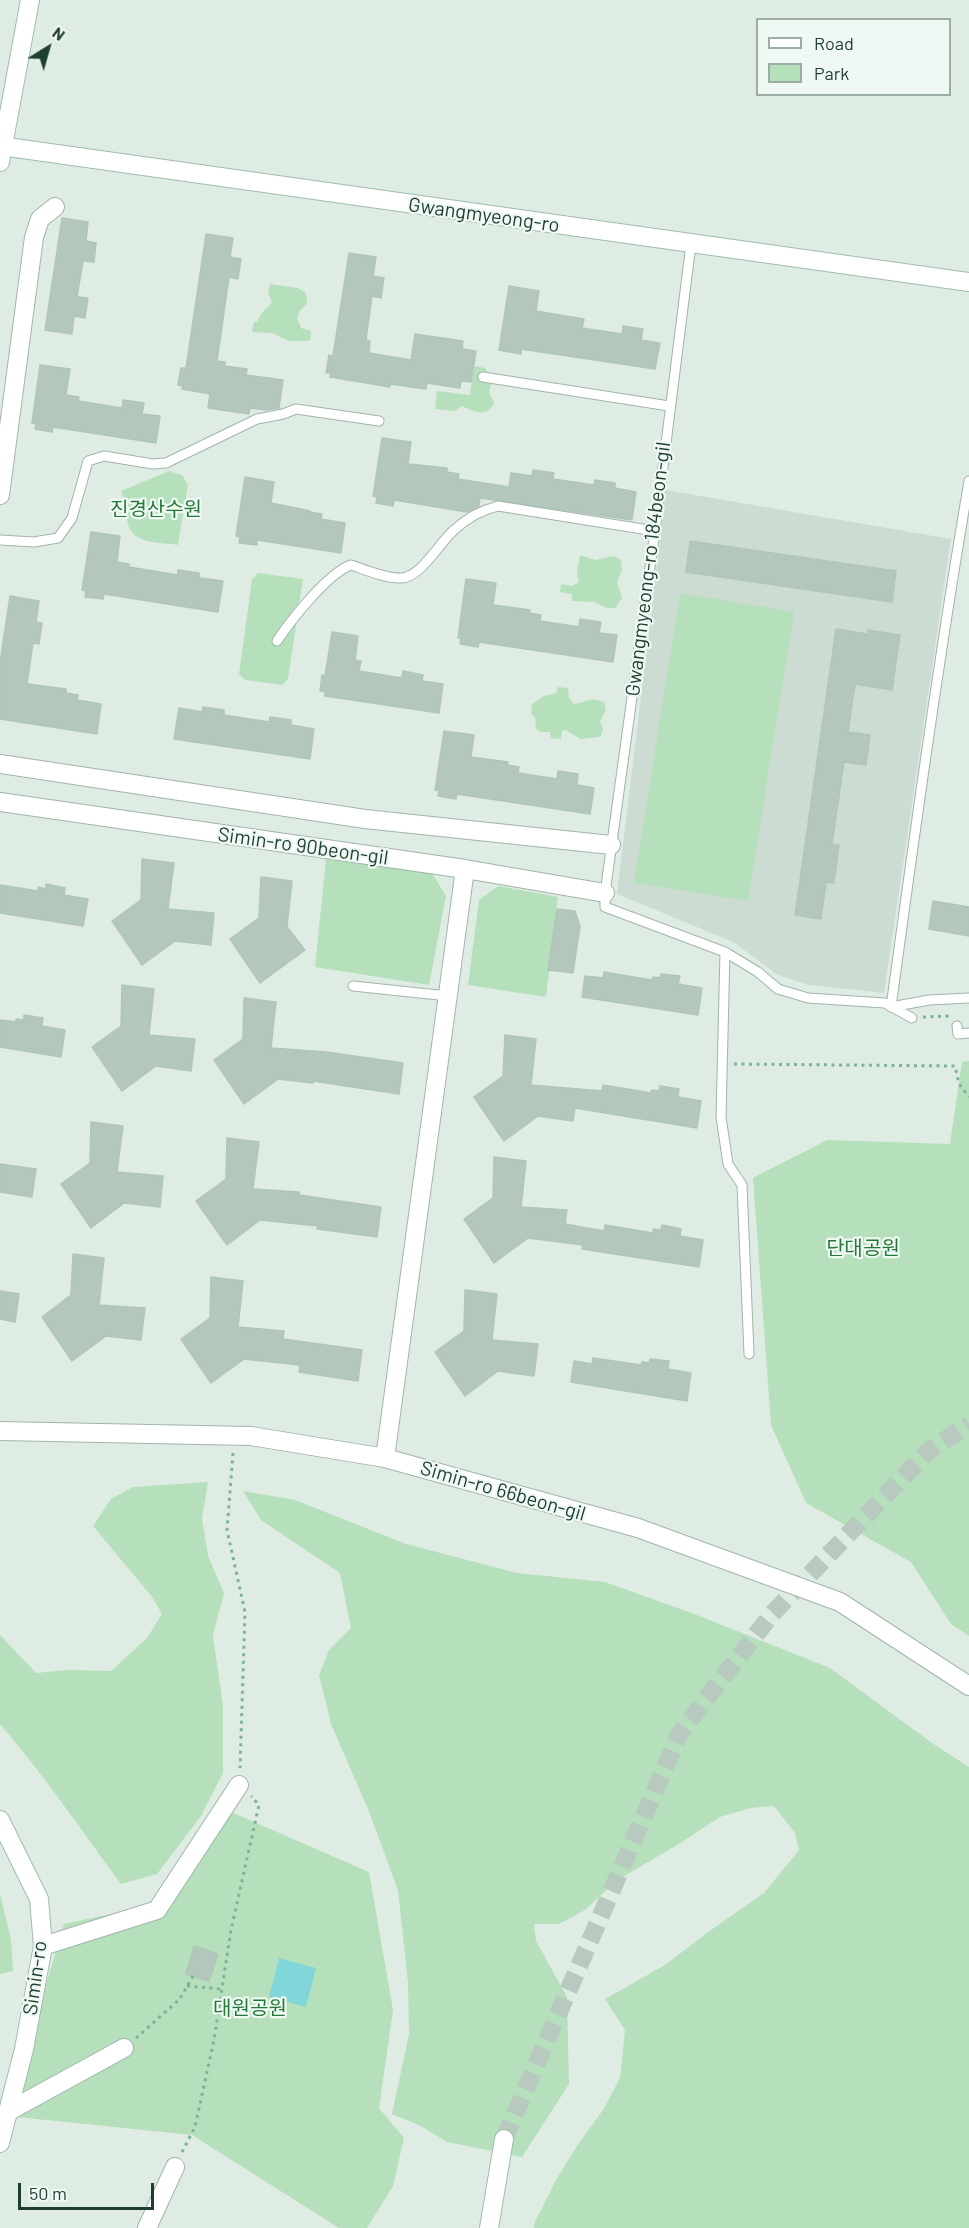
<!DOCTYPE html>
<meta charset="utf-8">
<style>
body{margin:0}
#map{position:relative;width:969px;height:2228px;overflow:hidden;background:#dfece4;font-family:Barlow,sans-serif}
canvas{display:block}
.legend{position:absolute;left:756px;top:18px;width:195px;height:78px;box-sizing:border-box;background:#eff8f3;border:2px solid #9baea5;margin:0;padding:8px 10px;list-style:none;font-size:18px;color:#1e3e31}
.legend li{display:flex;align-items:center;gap:12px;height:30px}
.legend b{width:30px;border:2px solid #9baea5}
.north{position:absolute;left:18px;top:18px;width:60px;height:60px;-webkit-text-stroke:4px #eff8f3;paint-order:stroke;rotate:37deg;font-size:16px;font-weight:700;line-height:24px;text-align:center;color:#1e3e31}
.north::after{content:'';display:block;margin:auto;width:21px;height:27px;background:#1e3e31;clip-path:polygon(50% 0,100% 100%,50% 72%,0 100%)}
.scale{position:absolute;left:18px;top:2183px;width:136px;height:27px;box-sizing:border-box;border:3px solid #1e3e31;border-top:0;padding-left:8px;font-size:18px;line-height:21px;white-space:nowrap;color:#1e3e31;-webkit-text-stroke:4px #eff8f3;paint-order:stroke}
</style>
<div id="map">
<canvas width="969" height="2228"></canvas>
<ul class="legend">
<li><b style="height:8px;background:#fff"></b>Road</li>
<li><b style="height:16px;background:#b5e0bb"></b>Park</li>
</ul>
<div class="north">N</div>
<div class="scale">50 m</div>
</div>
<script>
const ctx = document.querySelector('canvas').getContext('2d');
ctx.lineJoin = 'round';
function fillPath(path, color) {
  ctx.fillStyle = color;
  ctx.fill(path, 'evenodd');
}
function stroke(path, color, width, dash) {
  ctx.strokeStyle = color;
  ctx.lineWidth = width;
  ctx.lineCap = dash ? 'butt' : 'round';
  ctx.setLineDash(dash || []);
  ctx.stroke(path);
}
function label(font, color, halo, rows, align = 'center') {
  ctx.font = font + ' Barlow,"Noto Sans KR",sans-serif';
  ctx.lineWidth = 4.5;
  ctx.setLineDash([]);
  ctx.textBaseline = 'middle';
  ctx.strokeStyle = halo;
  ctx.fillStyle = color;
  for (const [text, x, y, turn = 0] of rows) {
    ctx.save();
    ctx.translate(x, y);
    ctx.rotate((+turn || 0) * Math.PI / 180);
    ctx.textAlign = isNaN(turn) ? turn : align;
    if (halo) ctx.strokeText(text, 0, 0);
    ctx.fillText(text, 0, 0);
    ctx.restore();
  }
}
const built = new Path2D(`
 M666 490 951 539 884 993 809 985 778 975 733 942 617 894Z`);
const green = new Path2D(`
 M270 284 298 288 306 293 307 303 299 312 297 318 301 328 311 331 310 341H289L272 333 252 332 254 322 258 321C260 311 267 310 272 302L268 294Z
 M474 366 485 368 492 382 489 392 494 402C489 418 473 412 462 406L454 411 435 409 437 391 470 395Z
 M169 471 182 475 188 485 178 545C162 542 133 545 128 524 125 513 126 503 121 491Z
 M580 555 595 560 614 556 621 560 622 569 617 582 622 598 615 608H607L594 602 572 601V594L560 592 561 584 572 586 579 582 577 572Z
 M258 573 303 579 288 679 282 685 245 680 239 674 252 579Z
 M680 593 794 612 748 901 634 883Z
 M558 687 568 688 569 698 574 704C588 702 588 696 604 702L606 710 600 721 603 729 600 737 581 739 565 730 562 731 561 739 551 738 550 732H541L536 729 535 717 531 714 532 704 544 696 556 693Z
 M326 859 432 873 446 896 429 985 315 967Z
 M498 886 558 897 546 997 468 985 479 900Z
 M969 1061V1636L951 1624 911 1562 806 1503 771 1425 753 1178 827 1140 950 1144 962 1062Z
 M208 1482 202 1518 208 1556 224 1593 213 1635 223 1706V1773L201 1816 157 1874 121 1884C81 1830 44 1775 0 1724V1635L36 1673 67 1670 111 1671 147 1638 162 1614 153 1598 93 1526 111 1499 133 1487Z
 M243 1491 295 1500 406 1544 517 1573 605 1582 697 1615 830 1668 932 1743 969 1767V2228H534L535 2222 557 2178 579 2143 603 2110 620 2078 625 2030 605 1999 665 1965 711 1930 764 1893 799 1850 795 1833 774 1806 751 1808 720 1817 682 1842 616 1881 585 1910 559 1924H534L536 1941 567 1997 569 2084 522 2157 447 2142 421 2126 392 2114 409 2034 408 1983 398 1890 368 1809 331 1724 319 1675 329 1650 351 1628 340 1573 261 1520Z
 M231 1812 369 1872 393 2010 379 2108 404 2138 393 2186 367 2228H339L192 2135 7 2116 64 1924 153 1905Z
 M0 1894 11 1940 13 1971 0 1974Z`);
const water = new Path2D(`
 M279 1958 316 1968 306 2007 269 1997Z`);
const building = new Path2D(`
 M62 218 88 222 86 241 96 243 94 262 83 261 77 297 88 298 85 318 74 316 72 334 45 330Z
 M206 234 233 238 230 257 241 259 238 279 229 277 217 361 225 362V366L247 369 246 375 283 380 279 408 266 410 250 408 249 414 208 408 210 394 182 389 183 386 178 385 181 368H186Z
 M349 253 376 257 373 276 384 278 381 298 372 296 366 340 370 341 369 353 411 360 415 334 463 341 462 349 476 351 471 382 461 381 460 388 427 383 426 389 390 384V387L330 377 331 373H326L329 355 333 356Z
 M509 286 539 291 536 311 584 319 582 328 622 334 623 326 643 329 641 340 660 343 655 369 521 349V354L499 350Z
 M40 365 70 369 66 395 79 397 78 401 122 408 123 400 144 403 142 414 160 416 156 443 53 427 52 432 35 429 36 424 32 423Z
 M382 438 411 442 408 464 447 468V472L459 474 458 479 509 487 511 473 532 476 533 470 554 473 553 479 594 485 595 480 615 483V488L636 492 632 520 480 498 479 506 467 512 394 500 393 506 376 503 377 497 373 496Z
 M245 477 274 482 271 503 310 511V512L322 514 321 519 345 523 341 553 257 540V545L239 543 240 537 236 536Z
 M91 532 120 536 117 562 129 564V567L178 575V570L199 573V578L223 581 218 612 104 594 103 599 85 597 86 591 82 590Z
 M690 541 896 571 892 602 686 572Z
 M466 579 496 583 493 605 530 610 529 613 541 615 540 621 579 627 580 619 601 622 599 633 617 635 613 662 479 642 478 647 460 644 461 638H458Z
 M10 596 39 601 36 622 42 623 39 644 33 643 27 684 66 689V693L78 695 77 700 101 704 97 734 0 719V663Z
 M836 629 868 634V630L900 635 892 690 855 684 848 732 870 735 866 765 844 762 832 844 839 845 834 883 826 882 821 919 795 915Z
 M332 632 358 636 355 660 361 661 359 671 402 678 403 671 423 675 422 681 443 684 439 713 325 696V691H320L322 675 325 676Z
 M203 707 224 710V715L269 722 270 717 291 720V725L314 729 310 759 174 739 179 708 202 712Z
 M444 731 474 735 471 757 508 762 507 765 519 767 518 773 557 779 558 771 578 774 577 785 594 788 590 814 457 794 456 799 438 796 439 790H435Z
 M142 859 174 863 168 909 214 913 211 945 175 941 142 965 112 921 141 900Z
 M261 877 292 881 287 927 305 950 260 983 230 939 259 918Z
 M46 884 65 888 64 895 88 899 83 926 0 913V885L38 891V887L46 889Z
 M933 901 969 907V936L929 929Z
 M557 909 575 911 580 926 573 973 548 970Z
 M604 972 652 980 653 977 660 978 661 974 680 976 678 984 702 988 698 1015 582 997 585 976 603 978Z
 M122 985 154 989 149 1035 195 1039 191 1071 156 1066 122 1091 92 1047 121 1026Z
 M244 998 276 1002 271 1048 326 1052 403 1063 399 1094 313 1081V1083L278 1079 244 1104 214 1060 243 1039Z
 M24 1015 43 1018 42 1026 65 1030 61 1057 0 1047V1020L16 1022V1019L24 1020Z
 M505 1035 536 1039 531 1085 602 1091 603 1085 651 1093 652 1090 659 1091 660 1086 679 1089 678 1097 701 1101 697 1128 575 1108 573 1121 538 1116 504 1141 474 1097 503 1076Z
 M91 1122 123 1126 117 1172 163 1176 160 1207 124 1203 91 1228 61 1184 90 1163Z
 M227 1138 259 1142 253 1189 299 1192V1195L381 1207 377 1237 317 1229 318 1226 260 1220 227 1245 196 1201 226 1179Z
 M494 1157 526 1161 521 1207 567 1210 565 1224 604 1231 605 1225 653 1233V1229L661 1230 662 1225 681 1229 680 1236 703 1240 699 1267 582 1249 583 1245 528 1238 494 1263 464 1219 493 1198Z
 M0 1164 36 1169 32 1197 0 1192Z
 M73 1254 104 1258 99 1305 145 1308 141 1340 106 1336 72 1361 42 1317 71 1295Z
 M211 1277 243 1281 238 1327 284 1331 283 1339 362 1350 358 1381 299 1372 300 1365 244 1359 211 1383 181 1339 210 1318Z
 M465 1290 497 1294 492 1340 538 1344 534 1376 498 1371 465 1396 435 1352 464 1331Z
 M0 1291 19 1294 15 1322 0 1319Z
 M593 1358 641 1365 642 1362 649 1363 650 1359 669 1361 668 1369 691 1373 687 1401 571 1382 574 1361 592 1364Z
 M194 1946 218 1954 209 1981 186 1974Z`);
const secondaryTunnel = new Path2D(`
 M504 2139 680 1733 771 1615 927 1452 969 1424`);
const path = new Path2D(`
 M923 1017 949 1016
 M734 1064 955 1066 959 1084 969 1097
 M233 1453 227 1530 245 1612 240 1768
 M187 1986 221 1989
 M136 2038 179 2000 193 1976
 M182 2152 195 2127 214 2040 231 1930 259 1805 251 1796`);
const service = new Path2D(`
 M691 244 655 531 605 893V907L725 952 758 972 778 989 808 998 885 1003 912 1018
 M483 377 669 406
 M969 481C939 656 915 831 891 1007L929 1000 969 998
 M0 540 34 542 58 538 72 518 88 461 104 456 153 464 166 463 257 419 283 414 296 409 379 421
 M277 641C291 620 328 573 351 565 366 570 384 578 400 578 420 579 439 543 454 530 467 518 482 510 498 506L655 531
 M725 952 721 1117 728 1164 742 1185 749 1354
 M353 986 448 996
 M957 1026 958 1034 969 1033`);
const minor = new Path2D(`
 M0 495 34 237 40 219 55 207
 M0 764 365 819 611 845
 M0 802 465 869 605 893
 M0 1431 251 1436 385 1458 638 1528 840 1602 969 1686
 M385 1458 465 869
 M43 1946 157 1910 239 1785
 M9 2111 124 2048
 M147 2228 175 2167`);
const secondary = new Path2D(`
 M0 146 969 282
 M0 162 30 0
 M0 1820 39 1899 43 1946 24 2049 0 2143
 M489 2228 504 2139`);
const streetNames = [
 ["Gwangmyeong-ro",484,215,8],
 ["Gwangmyeong-ro 184beon-gil",648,569,-83],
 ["Simin-ro 90beon-gil",303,846,8],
 ["Simin-ro 66beon-gil",503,1491,16],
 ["Simin-ro",35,1978,-82]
];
const parkNames = [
 ["진경산수원",156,509],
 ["단대공원",863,1248],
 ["대원공원",250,2008]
];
fillPath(built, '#cddcd3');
fillPath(green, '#b5e0bb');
fillPath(water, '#80d6d8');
fillPath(building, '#b4c7bd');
stroke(building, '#b0c6ba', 1.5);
stroke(secondaryTunnel, '#b8c9c0', 18, [18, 9]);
stroke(service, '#a1b4ab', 11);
stroke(minor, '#a1b4ab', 20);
stroke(secondary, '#9fbcae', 20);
stroke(path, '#7bb39a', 3, [3, 4.5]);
stroke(service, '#fff', 9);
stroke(minor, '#fff', 18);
stroke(secondary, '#fff', 18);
label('20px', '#1e3e31', '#eff8f3', streetNames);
label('20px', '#247939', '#eff8f3', parkNames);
</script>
